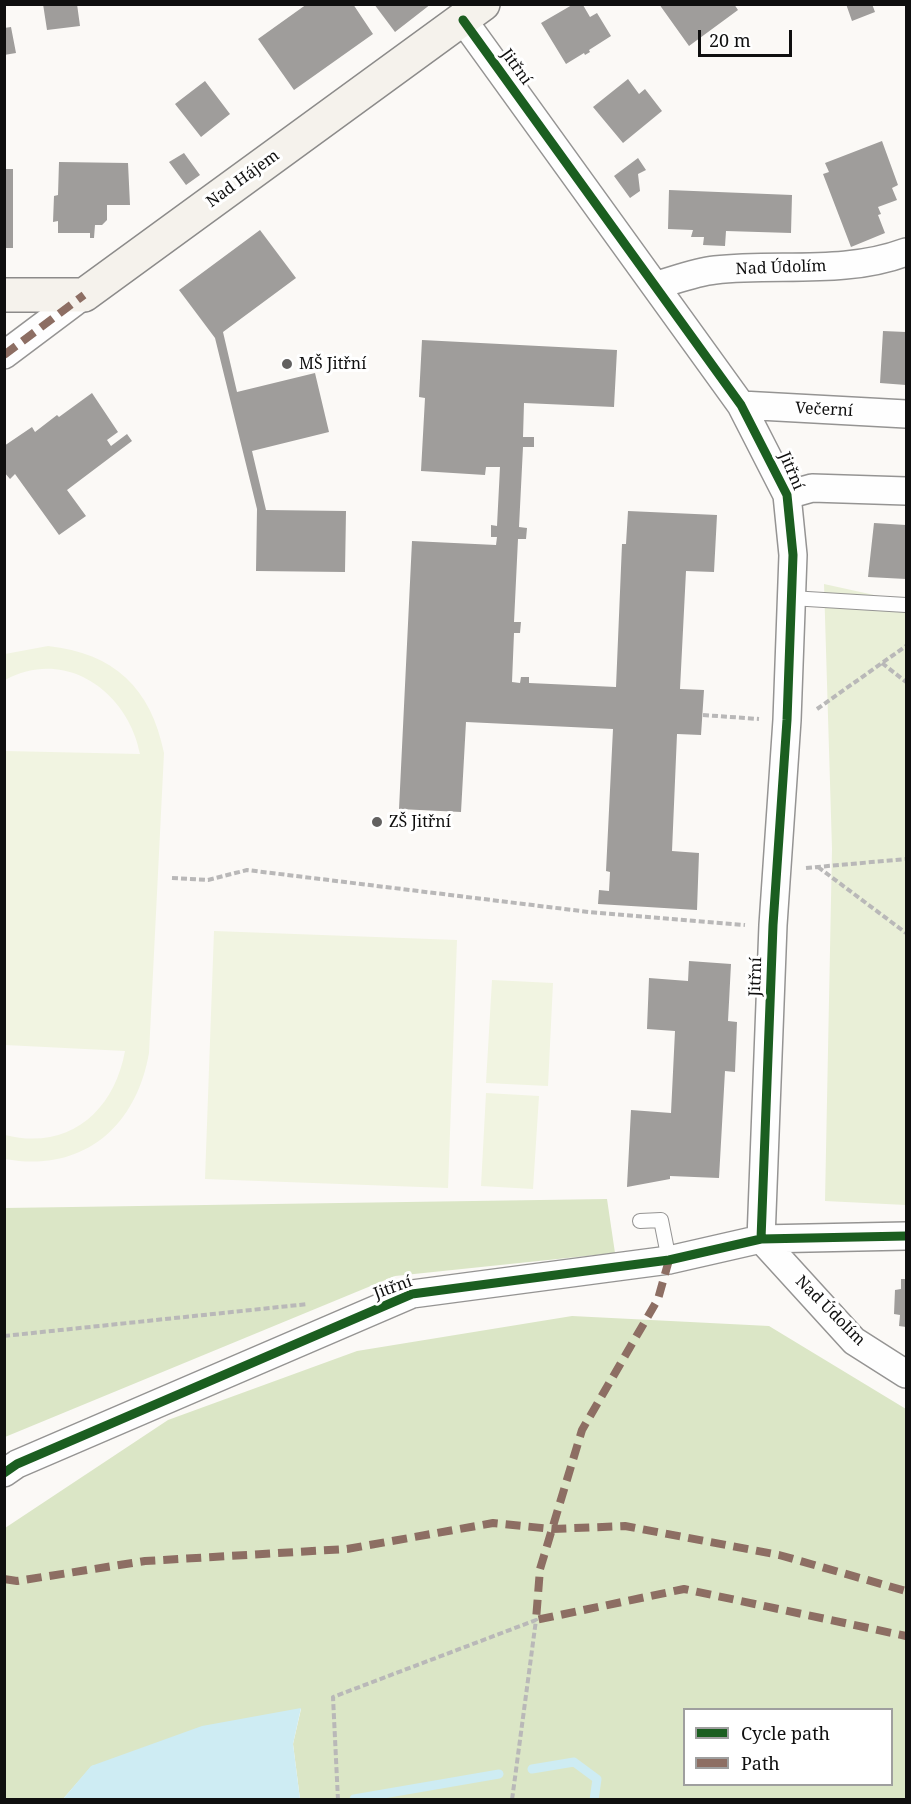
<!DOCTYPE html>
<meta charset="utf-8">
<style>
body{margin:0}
#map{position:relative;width:911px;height:1804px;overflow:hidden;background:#fbf9f6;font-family:"Noto Serif",serif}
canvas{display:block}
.frame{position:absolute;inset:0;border:6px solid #0f0f0f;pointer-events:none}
.legend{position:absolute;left:683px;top:1708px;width:210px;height:78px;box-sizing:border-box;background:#fff;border:2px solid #9f9f9f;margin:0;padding:8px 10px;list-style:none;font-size:18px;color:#0f0f0f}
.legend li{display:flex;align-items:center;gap:12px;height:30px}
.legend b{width:30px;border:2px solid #9f9f9f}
.scale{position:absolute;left:698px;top:30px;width:94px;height:27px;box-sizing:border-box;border:3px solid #0f0f0f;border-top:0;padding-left:8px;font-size:18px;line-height:21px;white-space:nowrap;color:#0f0f0f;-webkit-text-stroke:4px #fff;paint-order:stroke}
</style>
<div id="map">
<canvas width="911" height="1804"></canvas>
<div class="frame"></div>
<ul class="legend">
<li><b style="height:8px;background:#1b5e20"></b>Cycle path</li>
<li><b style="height:8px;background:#8d6e63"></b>Path</li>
</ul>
<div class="scale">20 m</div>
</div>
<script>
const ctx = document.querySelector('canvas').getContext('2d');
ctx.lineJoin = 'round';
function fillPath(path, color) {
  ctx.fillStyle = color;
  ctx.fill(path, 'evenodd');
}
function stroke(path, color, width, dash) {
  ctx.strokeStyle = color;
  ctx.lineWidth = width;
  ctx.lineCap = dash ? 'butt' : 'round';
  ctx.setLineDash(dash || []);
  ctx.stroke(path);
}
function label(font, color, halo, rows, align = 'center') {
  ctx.font = font + ' "Noto Serif",serif';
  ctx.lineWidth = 6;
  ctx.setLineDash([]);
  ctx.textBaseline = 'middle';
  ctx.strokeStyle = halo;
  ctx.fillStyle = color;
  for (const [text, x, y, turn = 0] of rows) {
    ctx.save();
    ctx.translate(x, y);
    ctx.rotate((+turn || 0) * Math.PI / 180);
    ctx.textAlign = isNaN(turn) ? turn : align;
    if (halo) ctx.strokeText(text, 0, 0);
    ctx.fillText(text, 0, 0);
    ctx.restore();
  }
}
const green = new Path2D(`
 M824 584 906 602V1205L825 1201 832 849Z`);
const forest = new Path2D(`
 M607 1199 615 1253 395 1276 5 1437V1208Z
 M572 1316 769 1326 906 1409V1799H300L293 1744 301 1709 92 1766 63 1799 5 1800V1528L168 1420 357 1351ZM684 1710H892V1784H684Z`);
const pitch = new Path2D(`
 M48 646C114 653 151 688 164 753L149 1053C136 1128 82 1173 5 1159V1135C68 1151 114 1112 125 1051L5 1045V751L140 754C128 692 66 647 5 680V654Z
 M214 931 457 940 448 1188 205 1179Z
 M492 980 553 983 548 1086 486 1083Z
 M486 1093 539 1096 533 1189 481 1186Z`);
const water = new Path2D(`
 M301 1708 293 1744 300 1799H63L91 1766 202 1726Z`);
const stream = new Path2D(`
 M532 1769 574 1762 597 1779 594 1800
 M354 1799 499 1774`);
const building = new Path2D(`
 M43 4H77L80 26 47 30Z
 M307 4H353L373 34 294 90 258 39Z
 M374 4H431L395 32Z
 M659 4H734L738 10 689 46Z
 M846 4H872L875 12 852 21Z
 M572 5H583L590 17 597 13 611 36 589 50 590 52 585 55 584 53 566 64 541 23Z
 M11 27 16 53 4 55V28Z
 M628 79 639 94 645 89 662 111 623 143 593 107Z
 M205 81 230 114 201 137 175 104Z
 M882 141 898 185 892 188 897 200 878 207 881 214 878 215 885 233 851 247 823 174 829 172 825 163Z
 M184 153 200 175 186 185 169 162Z
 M638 158 646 170 638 174 640 191 630 198 614 176Z
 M59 162 128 163 130 205H107V220L102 225H95L94 238H90V233H58V221L53 222 54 196 58 195Z
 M4 169H13V248H4Z
 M669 190 792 195 791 233 726 231 725 246 703 245 704 237H691L693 230 668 229Z
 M260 230 296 278 223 332 237 392 315 373 329 432 252 451 256 468 266 510 346 511 345 572 256 571 257 509 215 338 179 290Z
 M883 331 906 332V385L880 383Z
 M422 340 617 350 614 407 524 403 523 437H534V447H523L519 527 527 528 526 539H518L514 622H521L520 633H514L512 682 520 683 521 677H529V683L616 687 622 544H626L628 511 717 515 714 572 686 571 680 689 704 690 701 735 677 734 672 851 699 853 697 910 598 904 599 890 609 891 610 872 606 871 613 729 466 722 461 812 399 809 412 541 496 545 497 537H491V525L497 526 500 467H486L485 475 421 471 425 398 419 397Z
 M92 393 118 432 107 440 111 446 127 434 132 441 67 490 86 516 59 535 15 474 10 479 4 472V446L32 427 35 432 57 415 59 417Z
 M874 523 906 525V579L868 577Z
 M689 961 731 964 728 1021 737 1022 735 1072 725 1071 719 1178 670 1176V1179L627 1187 631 1110 671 1113 675 1031 647 1029 649 978 688 981Z
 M901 1279H906V1327L899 1326 900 1315 894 1314 895 1290 901 1289Z`);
const path = new Path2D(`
 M882 663 906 682
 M817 709 906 646
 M703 715 759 719
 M818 867 906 933
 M806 868 906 859
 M172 878 208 880 247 870 589 912 745 925
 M4 1336 308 1304
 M338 1800 333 1697 536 1620 512 1800`);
const lane = new Path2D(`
 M791 598 906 605
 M640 1221 661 1220 669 1260`);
const street = new Path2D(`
 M463 20 741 405 787 495 793 555 787 720 773 925 761 1239
 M657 285C675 280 696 272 715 270 779 263 844 275 906 252
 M4 355 84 295
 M741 405 906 414
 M787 495 812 488 906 491
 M761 1239 854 1341 906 1374
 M4 1473 17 1464 412 1294 669 1260 761 1239 906 1236`);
const secondary = new Path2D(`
 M4 295H84L483 4`);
const quiet = new Path2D(`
 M4 355 84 295
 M669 1260 658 1299 582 1430 540 1569 536 1620 684 1589 906 1636
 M4 1579 17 1581 145 1561 347 1549 493 1523 552 1529 625 1526 779 1555 906 1591`);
const cycleway = new Path2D(`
 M463 20 741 405 787 495 793 555 787 720 773 925 761 1239
 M4 1473 17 1464 412 1294 669 1260 761 1239 906 1236`);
const markers = [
 [287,364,6,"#626160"],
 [377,822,6,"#626160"]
];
const streetNames = [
 ["Jitřní",516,67,54],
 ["Nad Hájem",243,179,-36],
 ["Nad Údolím",781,268,-2],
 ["Večerní",824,410,3],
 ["Jitřní",791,471,67],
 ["Jitřní",756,977,-88],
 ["Jitřní",393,1288,-20],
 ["Nad Údolím",830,1311,45]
];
const poiNames = [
 ["MŠ Jitřní",299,364],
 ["ZŠ Jitřní",389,822]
];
fillPath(green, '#e9efd7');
fillPath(forest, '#dbe6c6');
fillPath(pitch, '#f1f4e1');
fillPath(water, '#ceecf3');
stroke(stream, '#ceecf3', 9);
fillPath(building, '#9f9d9b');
stroke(lane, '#959493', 16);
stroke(street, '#959493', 30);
stroke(secondary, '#8c8b8a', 36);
stroke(path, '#b9b8b8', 4, [6, 3]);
stroke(lane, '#fefefe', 14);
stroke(street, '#fefefe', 27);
stroke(secondary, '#f5f2ec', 33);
stroke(quiet, '#8d6e63', 8, [15, 8]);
stroke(cycleway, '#1b5e20', 9);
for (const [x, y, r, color] of markers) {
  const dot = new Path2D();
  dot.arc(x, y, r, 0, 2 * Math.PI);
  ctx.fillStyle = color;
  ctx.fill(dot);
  stroke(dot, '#fff', 2);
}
label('16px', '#0f0f0f', '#fff', streetNames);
label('16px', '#0f0f0f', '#fff', poiNames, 'left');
</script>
